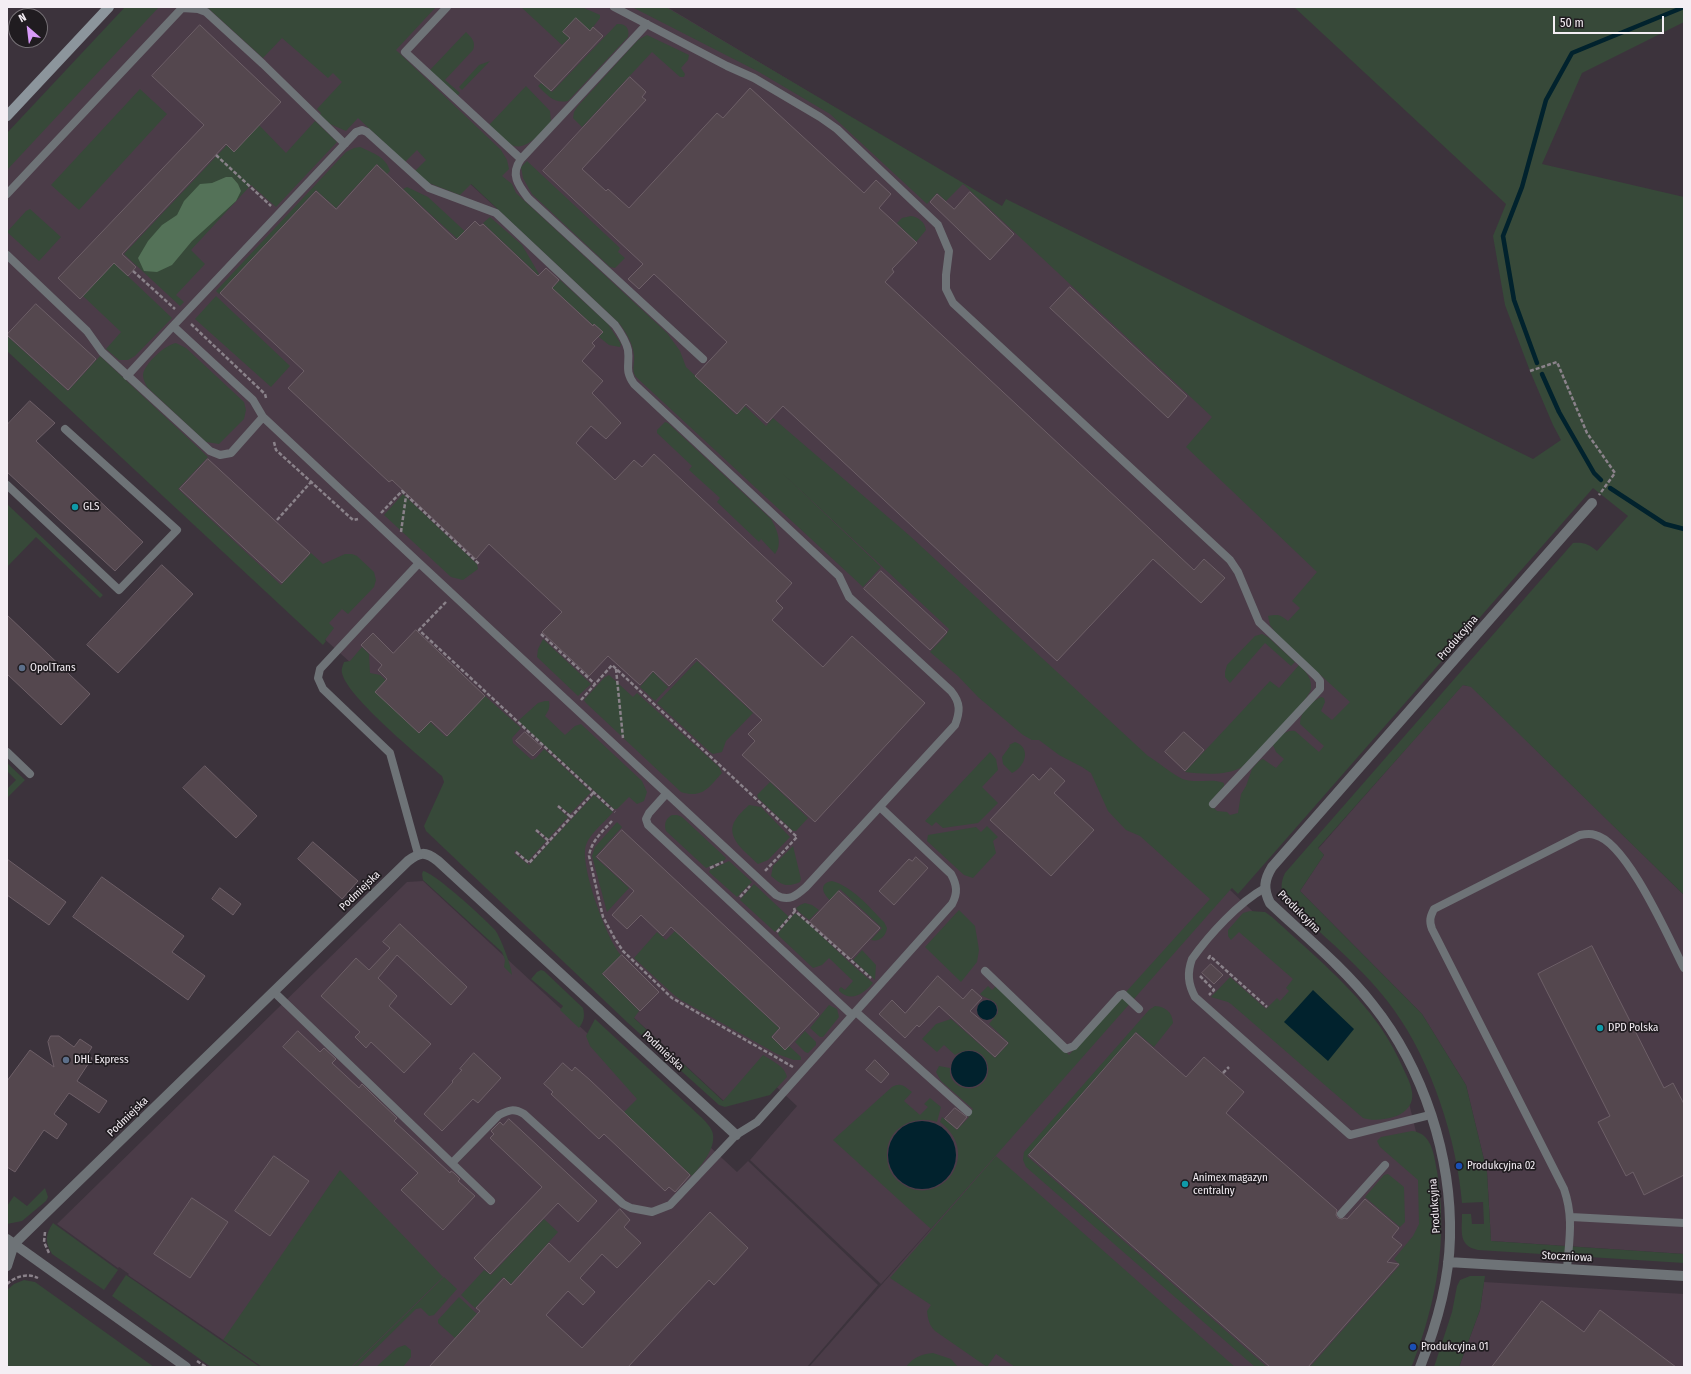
<!DOCTYPE html>
<style>
body{margin:0}
#map{position:relative;width:1691px;height:1374px;overflow:hidden;background:#3c333c;font-family:"Fira Sans Condensed",sans-serif}
canvas{display:block}
.frame{position:absolute;inset:0;border:8px solid #f4eef4;pointer-events:none}
.north{position:absolute;left:8px;top:8px;width:40px;height:40px;box-sizing:border-box;background:#201c20;border:1px solid #757075;border-radius:50%;rotate:332deg;font-size:11px;font-weight:700;line-height:16px;text-align:center;color:#f4eef4}
.north::after{content:'';display:block;margin:auto;width:14px;height:18px;background:#d89af8;clip-path:polygon(50% 0,100% 100%,50% 72%,0 100%)}
.scale{position:absolute;left:1553px;top:16px;width:111px;height:18px;box-sizing:border-box;border:2px solid #f4eef4;border-top:0;padding-left:5px;font-size:12px;line-height:14px;white-space:nowrap;color:#f4eef4;-webkit-text-stroke:3px #201c20;paint-order:stroke}
</style>
<div id="map">
<canvas width="1691" height="1374"></canvas>
<div class="frame"></div>
<div class="north">N</div>
<div class="scale">50 m</div>
</div>
<script>
const ctx = document.querySelector('canvas').getContext('2d');
ctx.lineJoin = 'round';
function fillPath(path, color) {
  ctx.fillStyle = color;
  ctx.fill(path, 'evenodd');
}
function stroke(path, color, width, dash) {
  ctx.strokeStyle = color;
  ctx.lineWidth = width;
  ctx.lineCap = dash ? 'butt' : 'round';
  ctx.setLineDash(dash || []);
  ctx.stroke(path);
}
function label(font, color, halo, rows, align = 'center') {
  ctx.font = font + ' "Fira Sans Condensed",sans-serif';
  ctx.lineWidth = 3.5;
  ctx.setLineDash([]);
  ctx.textBaseline = 'middle';
  ctx.strokeStyle = halo;
  ctx.fillStyle = color;
  for (const [text, x, y, turn = 0] of rows) {
    ctx.save();
    ctx.translate(x, y);
    ctx.rotate((+turn || 0) * Math.PI / 180);
    ctx.textAlign = isNaN(turn) ? turn : align;
    if (halo) ctx.strokeText(text, 0, 0);
    ctx.fillText(text, 0, 0);
    ctx.restore();
  }
}
const industrial = new Path2D(`
 M153 7H279L1231 888 1230 890 1313 968 1407 1095 1421 1152 1423 1246 1394 1367H809L982 1171 881 1284 750 1160 797 1106 756 1068 726 1103 426 825 450 773 363 674 7 350V165Z
 M434 7H667L1003 208 1585 486 1231 886 363 82Z
 M1462 685 1471 686 1684 895V1254L1491 1241 1487 1172 1466 1085 1422 1014 1300 891 1324 855 1318 849Z
 M423 881 737 1172 748 1161 878 1285 807 1367H263L128 1275 129 1274 119 1267 118 1268 57 1224 407 882Z
 M1484 1282 1684 1294V1367H1459L1480 1310Z`);
const green = new Path2D(`
 M125 7H159L7 170V133Z
 M203 7H436L396 50 501 150 507 160 509 169 502 176 512 184 516 193 667 333 680 351 686 367 736 415 745 406 766 426 773 418 910 536 1148 756C1157 761 1178 779 1186 780 1198 783 1213 778 1224 783V786L1209 803 1217 811 1227 812 1230 815 1238 813 1241 794 1246 786 1252 769 1259 761 1263 759 1276 768 1284 759 1276 752 1273 745C1279 738 1285 729 1295 731L1319 752 1324 746 1300 724C1300 711 1310 703 1321 697L1324 698 1325 702 1321 711 1332 720 1350 702 1279 637 1270 625 1268 616C1279 614 1280 615 1288 621L1300 608 1292 601 1317 572 1186 447 1212 417 963 184 946 201 937 193 927 204 830 114 759 72 632 7H666L1002 206 1006 199 1533 459 1561 440 1553 425 1530 371 1505 305 1493 236 1506 204 1294 7H1684V22L1582 73 1542 164 1684 197V895L1471 687 1463 685 1318 848 1324 855 1300 891 1422 1014 1466 1085 1487 1172 1491 1241 1684 1254V1263L1478 1250C1458 1246 1462 1231 1462 1214H1471L1472 1224H1484L1483 1202 1462 1203C1457 1140 1431 1061 1394 1010 1366 970 1321 934 1285 901 1281 891 1280 883 1285 873L1573 543C1583 542 1589 544 1597 551L1628 516 1593 488 1238 894 1232 888 1230 890 931 1229 833 1140 892 1087C901 1082 904 1086 912 1092L904 1101 920 1115 928 1107 924 1104 930 1098 941 1107 937 1122C913 1114 885 1129 887 1157 887 1166 891 1175 898 1181 937 1213 985 1156 940 1122L942 1117 957 1130 969 1117 967 1115 973 1109 941 1081 936 1072 939 1066 950 1068C949 1075 952 1082 959 1086 963 1088 969 1089 974 1088 1001 1080 987 1036 955 1055L944 1045 937 1052 922 1039 936 1024 951 1019 995 1058 1009 1043 989 1024 998 1013C999 998 988 1001 980 994L988 986 992 990 996 986 1069 1055 1210 899 1140 836 1126 830 1108 811 1091 773 1082 767 1059 755 1039 740H1032L1023 735 978 697 958 676 930 652 946 635 949 629 782 473 881 567 863 587 636 377C631 370 635 364 634 355 633 344 626 332 619 323L471 184 460 195 429 183 415 171 426 160 417 150 405 162 358 118 346 131 330 124 320 115 321 113 317 109 342 82 333 73 328 78 282 38 263 58 208 8Z
 M521 7H582L600 15V18L590 31 576 18 563 31 569 38 562 45Z
 M617 24C626 23 630 29 628 37L568 101C554 104 547 95 538 86L541 83 552 92Z
 M466 32C472 38 476 42 473 50L445 80 460 93 457 96 430 70Z
 M647 35 689 55 688 60 681 68 685 74 684 77H680L652 52 582 127 573 118 574 112 577 107 638 40Z
 M490 61 462 90 459 87 479 65Z
 M526 86 550 111 551 122C542 131 525 154 510 144 503 139 496 131 489 125Z
 M140 89 167 114 79 210 51 185Z
 M315 121 337 142 276 207 251 185 191 250 205 264 176 295 184 302 180 306 124 254 227 145 234 152 259 125 286 153Z
 M360 147C373 153 386 157 390 171L387 174 377 164 336 208 316 190 219 294 216 291 346 152 354 148Z
 M527 161 620 248 618 252 625 258 615 268 610 267 532 194 523 178 521 167Z
 M407 187 428 197 470 236 463 244 403 189Z
 M30 209 61 237 39 261 7 232 26 211Z
 M911 216C918 217 925 222 926 230L916 242 897 223 902 218Z
 M490 217 522 245 539 274 538 275 483 223Z
 M114 263 172 318 135 356 128 360H119L106 349 121 332 83 296Z
 M560 280 608 324 621 344 620 347 609 345 599 337 603 332 594 324 593 325 552 288Z
 M216 296 290 366 271 387 195 319Z
 M7 336 68 391 100 356 208 457 178 489 281 585 311 553 323 564 345 554H352L357 556 374 572 376 580 374 587 348 614 342 609 329 623 334 628 325 640 326 641 323 645 7 351Z
 M176 343 186 348 244 402 246 410 244 419 219 444 206 442 147 387C145 383 143 379 143 375 144 364 165 345 176 343Z
 M665 422 668 423 771 519C777 529 783 544 775 554L761 539 759 542 717 502 720 498 689 470 692 466 657 433V430Z
 M403 494 477 564 478 569 463 580 451 577 384 515Z
 M7 504 103 595 100 598 36 537 7 567Z
 M1262 634 1268 637 1295 662 1291 666 1265 643 1230 683 1225 677V672L1227 665 1255 636Z
 M543 639 591 684 578 696 537 657 538 649Z
 M362 647 369 654 370 673 380 675 446 737 485 696 521 728 512 738 513 743 532 760 536 758 544 749 591 792 570 814 558 805 557 807 568 817 548 839 537 829 535 831 546 841 528 861 516 850 514 853 529 865 594 795 613 812C605 822 590 833 586 845 579 864 607 940 621 955L602 974 639 1011 634 1018 723 1101 763 1055C772 1061 785 1066 787 1077L770 1095 725 1107 719 1105 628 1023 426 831 424 826 444 782 442 776C422 758 347 697 342 673 341 669 343 665 344 662L350 661Z
 M697 661 753 713 726 741 722 752 713 754 710 752 657 703Z
 M1299 665C1306 672 1312 678 1311 689 1308 702 1255 754 1242 767 1226 776 1204 774 1185 772L1270 681 1279 688Z
 M653 672 668 687 655 701 640 687Z
 M609 675 633 697 637 693 719 767 722 773C709 787 703 799 681 792L586 703 584 700 604 678Z
 M545 701H549C550 708 549 710 545 716L565 735 575 726 581 724 642 781 647 792 644 801 637 804 629 797 617 809H614L518 721 538 703Z
 M1015 742C1032 748 1025 767 1012 773L1003 764 1002 757 1010 746 1009 745Z
 M990 752 996 759 998 770 982 787 998 803 978 823 943 828 936 822 932 826 925 821Z
 M7 763 25 780 7 798V789L16 780 7 771Z
 M770 782 808 818 796 831H793L758 798 757 795Z
 M749 805 761 807 790 837 768 860 758 864C747 853 723 837 736 819 739 814 745 809 749 805Z
 M672 815H677L682 817 726 858 725 860 706 868 666 831C664 824 665 819 672 815Z
 M617 822 622 827 595 857 629 888 607 912 592 856 595 847Z
 M987 826 998 837 993 841 996 853 973 878 964 875 927 841 928 835 976 827 981 832Z
 M793 846 801 879 800 882C786 888 782 885 771 876L773 866Z
 M729 861 752 882 737 897 709 872 710 870Z
 M423 871C435 873 485 919 495 930 500 936 512 967 512 975L504 967 505 960 502 952 423 880 422 874Z
 M832 881C853 887 868 906 884 922L887 928C886 936 880 942 871 940L882 928 840 889 830 900C822 893 819 883 832 881Z
 M754 884 789 917 775 932 740 900Z
 M805 903 812 905 819 910 809 920 798 911 796 908 800 905Z
 M959 910 975 926 979 950 977 962 961 982 925 947Z
 M1250 911 1265 912 1272 917C1310 952 1352 986 1381 1028 1390 1041 1397 1055 1403 1068 1409 1081 1419 1098 1406 1110 1397 1119 1375 1122 1363 1118L1231 1004 1228 1002 1211 997 1230 977 1266 1009 1277 998 1280 1001 1289 991 1286 988 1293 979 1239 932 1231 940 1228 936V930L1243 913Z
 M795 913 809 924 848 961 873 983C864 993 852 1003 839 991V989L841 987 845 990 853 981 829 958 822 965 813 968 779 936 778 933Z
 M675 931 779 1028 771 1037 785 1050 789 1046 801 1057V1060H794L777 1054 681 1000 674 995 634 958 657 932 666 940Z
 M862 950 876 965 875 980 853 960Z
 M541 970 544 971 583 1008C585 1016 584 1021 579 1028L560 1010 563 1006 531 979 537 972Z
 M829 1005 837 1009 839 1017 823 1037H820L810 1028Z
 M1155 1006C1166 1007 1172 1012 1173 1023L1154 1047 1136 1032 1027 1156 1267 1367H1255L1026 1167 1023 1160 1024 1152 1149 1010Z
 M595 1019 702 1118C706 1122 710 1126 712 1131 718 1146 701 1166 692 1176L624 1112 637 1099 590 1046 586 1036Z
 M805 1031 816 1042V1045L808 1053 805 1052 795 1042Z
 M1412 1131C1432 1133 1434 1155 1437 1171 1448 1238 1437 1300 1413 1363L1411 1367H1310L1400 1265 1394 1259 1413 1236 1419 1224 1418 1180 1380 1147 1377 1141 1381 1137Z
 M996 1156 1235 1367H1015L996 1354 987 1367 935 1331C929 1325 928 1319 927 1311L931 1305 890 1278Z
 M340 1170 443 1277 351 1367H262L223 1340Z
 M1388 1174 1404 1187 1405 1222 1400 1227 1365 1197 1384 1175Z
 M45 1188 48 1197 46 1201 22 1221 7 1224V1206L14 1196 27 1206Z
 M544 1219 558 1232 511 1284 503 1277 475 1308 461 1295 484 1270 491 1275Z
 M53 1223 118 1270 104 1290 52 1254C45 1242 45 1235 53 1223Z
 M126 1275 260 1367H211L112 1296Z
 M1470 1276H1485L1480 1310 1459 1367H1434L1452 1312 1457 1286 1460 1280Z
 M444 1277 457 1289 434 1315 429 1316 421 1308 416 1309 357 1367H352Z
 M24 1280 35 1282 154 1367H7V1290L14 1284Z
 M459 1297 477 1314 455 1338 438 1323V1320Z
 M405 1345 411 1350V1357L403 1367H376L397 1348Z
 M933 1353 951 1359 958 1367H906C913 1357 922 1354 933 1353Z`);
const forest = new Path2D(`
 M226 177H232L238 184 241 191 236 201 192 241 172 265 157 272 144 271 138 258 148 241 162 225 177 215 184 201 200 184 212 183Z`);
const water = new Path2D(`
 M1313 990 1354 1029 1328 1061 1284 1022Z
 M977 1010a10 10 0 1 1 20 0a10 10 0 1 1-20 0Z
 M951 1069a18 18 0 1 1 36 0a18 18 0 1 1-36 0Z
 M888 1155a34 34 0 1 1 68 0a34 34 0 1 1-68 0Z`);
const stream = new Path2D(`
 M1537 363 1514 300 1503 236 1522 187 1546 100 1572 53 1684 7
 M1542 374 1559 412 1594 473 1601 480
 M1610 488 1665 524 1684 529`);
const building = new Path2D(`
 M576 18 590 31 593 27 603 36 551 91 534 76 570 38 563 32Z
 M200 25 281 102 234 152 226 144 122 254 136 267 128 276 114 263 80 299 58 278 204 125 152 76Z
 M630 77 646 92 642 97 646 100 582 169 606 191 608 189 629 208 717 113 723 118 750 88 864 193 876 180 891 194 879 208 917 243 892 269 894 272 885 282 1194 570 1204 559 1225 578 1201 603 1153 559 1057 661 783 406 767 423 746 404 737 414 695 376 727 342 654 274 639 289 628 279 643 264 543 171Z
 M377 165 456 240 475 221 480 226 483 224 538 276 546 268 559 280 552 288 593 326 594 324 603 332 592 343 595 346 582 361 603 381 592 393 621 423 606 439 591 426 576 443 615 480 634 460 642 467 654 454 792 583 776 601 783 608 772 620 823 667 852 636 925 703 815 822 742 755 755 741 748 734 762 720 696 658 669 686 653 671 640 685 608 656 589 676 542 632 562 612 489 544 476 559 392 480 389 482 288 388 304 371 220 293 316 191 336 209Z
 M970 192 1014 234 990 260 930 202 937 194 954 209Z
 M1070 287 1187 396 1168 418 1050 308Z
 M36 304 96 359 68 390 7 335Z
 M30 401 55 423 36 441 143 542 115 571 7 472V425Z
 M208 459 310 553 282 583 180 489Z
 M162 565 193 594 118 673 87 645Z
 M881 571 947 632 930 650 864 589Z
 M7 615 90 694 61 725 7 674Z
 M416 630 485 696 447 736 431 721 419 733 375 692 387 679 378 670 382 665 361 645 373 633 393 653Z
 M525 732 542 747 533 756 516 741Z
 M1184 732 1204 750 1185 771 1165 752Z
 M205 766 257 816 236 838 183 788Z
 M1051 768 1065 781 1054 793 1094 830 1051 876 990 820 1033 774 1039 780Z
 M622 830 819 1014 785 1050 772 1037 780 1028 671 927 663 936 641 915 627 929 612 915 634 891 597 857Z
 M313 842 358 881 342 899 298 859Z
 M916 857 928 868 894 905 879 891 909 859 912 861Z
 M7 859 66 902 49 925 7 895Z
 M102 877 184 936 172 952 205 976 188 1000 73 917Z
 M220 888 241 904 233 915 212 899Z
 M839 891 880 928 851 959 810 922Z
 M400 924 467 987 451 1005 397 955 378 978 397 996 389 1006 431 1044 404 1073 371 1042 366 1048 355 1037 360 1032 321 996 356 958 369 970 390 948 383 942Z
 M1592 946 1664 1088 1673 1083 1684 1104V1175L1644 1195 1633 1172 1626 1176 1598 1122 1610 1116 1538 974Z
 M622 955 659 992 640 1011 603 974Z
 M1211 964 1223 975 1214 984 1202 973Z
 M938 976 963 999 972 989 982 998 970 1011 1008 1043 995 1057 939 1006 919 1027 917 1025 905 1038 879 1014 892 1000 905 1013Z
 M298 1031 320 1052 324 1048 336 1059 332 1063 359 1088 362 1084 378 1100 397 1118 394 1121 450 1173 451 1171 454 1173 460 1179 458 1181 475 1196 443 1230 401 1190 418 1173 283 1047Z
 M1136 1033 1186 1077 1204 1057 1244 1092 1226 1113 1337 1210 1336 1215 1338 1218 1342 1219 1345 1218 1347 1219 1365 1199 1399 1228 1392 1237 1402 1245 1387 1262 1399 1264 1308 1367H1270L1029 1155Z
 M51 1036H59L74 1047 80 1039 92 1047 87 1055 92 1058 77 1081 107 1101 99 1113 69 1093 54 1114 67 1124 57 1139 44 1130 15 1172 7 1167V1081L30 1050 54 1067 48 1042Z
 M474 1053 501 1078 478 1103 473 1099 442 1131 424 1114 453 1082 452 1081 462 1070 460 1069Z
 M875 1060 889 1074 881 1083 866 1070Z
 M563 1063 572 1071 575 1067 590 1080 690 1175 675 1192 669 1187 665 1191 604 1134 599 1139 551 1094 553 1092 544 1084Z
 M955 1108 967 1117 957 1129 945 1119Z
 M509 1119 597 1201 578 1222 558 1203 490 1274 474 1258 542 1187 490 1138 494 1134 491 1131 500 1122 503 1125Z
 M274 1156 309 1181 270 1236 235 1211Z
 M192 1198 228 1222 190 1278 154 1254Z
 M620 1209 630 1220 624 1227 641 1243 617 1268 602 1254 580 1278 595 1292 583 1305 568 1291 546 1315 582 1348 710 1212 748 1248 714 1285 709 1280 628 1367H429L480 1311 476 1308 504 1278 511 1285 549 1243 569 1262Z
 M1542 1301 1584 1332 1600 1310 1676 1367H1492Z`);
const path = new Path2D(`
 M216 155 271 206
 M133 271 175 309
 M191 324 265 394 266 398
 M1530 371 1557 362 1587 433 1615 473 1599 495
 M274 442 276 450 353 520 358 519
 M381 513 402 491 480 565
 M277 520 311 482
 M401 532 406 496
 M446 602 419 630 615 812
 M541 634 595 684
 M616 669 623 738
 M581 700 612 665 797 837 765 871
 M558 806 571 817
 M612 821C603 831 591 841 589 856L603 917 615 939 623 951 672 998 793 1067
 M536 830 549 841
 M516 852 529 863 594 792
 M710 868 723 862
 M740 897 750 886
 M794 908 795 911 871 978
 M777 932 795 911
 M1208 959 1210 956 1267 1007
 M1200 976 1214 990 1209 995
 M1223 1073 1229 1067
 M45 1232 44 1242 49 1253
 M7 1284C16 1276 28 1273 38 1278
 M197 1361 206 1367`);
const lane = new Path2D(`
 M447 7 405 52 521 159
 M614 7 727 66 754 78 820 117 837 129 938 225 949 251 946 275V289L953 303 1230 560 1238 572 1259 622 1316 676 1320 681V689L1213 804
 M182 8 198 9 206 12 263 64 345 144
 M647 24 521 159C510 174 518 185 528 198L703 359
 M7 194 183 7
 M7 255 87 331 102 352 210 451 220 455 231 453 263 417 253 400 173 326 127 376
 M173 326 356 132 362 130 367 132 429 188 496 213 615 325C620 332 626 341 628 350 630 365 624 370 634 384L839 576 849 597 951 691C961 703 960 712 955 725L806 887C796 896 789 902 776 895L419 563
 M263 417 419 563 320 669 318 678 323 689 390 753 418 854
 M7 485 119 590 177 530 65 429
 M7 752 30 774
 M666 794 649 813 646 819 648 825 852 1015
 M1265 888C1239 902 1209 935 1192 959 1187 973 1188 984 1195 997L1350 1135 1430 1115
 M985 971 1066 1049 1074 1046 1120 995 1123 994 1139 1009
 M274 992 491 1201
 M856 1012 968 1112
 M452 1163 499 1115C509 1110 514 1108 524 1114L623 1204 631 1208 652 1212 670 1205 736 1135 757 1122 952 904C958 893 957 885 951 874L880 807
 M1341 1214 1385 1165
 M1571 1217 1684 1223
 M1567 1269C1569 1240 1574 1218 1564 1189L1432 929C1429 921 1430 917 1434 909L1580 835C1585 834 1590 833 1595 835 1627 842 1669 939 1684 968`);
const street = new Path2D(`
 M7 1239 186 1367
 M7 1247 14 1244 408 861C420 852 425 851 438 861L736 1135
 M1448 1262 1684 1276
 M7 1266 14 1244
 M1420 1367C1436 1327 1449 1282 1450 1238 1452 1157 1424 1069 1373 1005 1343 967 1305 936 1270 903 1263 889 1264 880 1272 867L1592 503`);
const secondary = new Path2D(`
 M7 116 109 7`);
const markers = [
 [75,507,4,"#0f9aa8"],
 [22,668,4,"#5c6f8a"],
 [1600,1028,4,"#0f9aa8"],
 [66,1060,4,"#5c6f8a"],
 [1459,1166,4,"#1a4fb4"],
 [1185,1184,4,"#0f9aa8"],
 [1413,1347,4,"#1a4fb4"]
];
const poiNames = [
 ["GLS",83,507],
 ["OpolTrans",30,668],
 ["DPD Polska",1608,1028],
 ["DHL Express",74,1060],
 ["Produkcyjna 02",1467,1166],
 ["Animex magazyn",1193,1178],
 ["centralny",1193,1191],
 ["Produkcyjna 01",1421,1347]
];
const streetNames = [
 ["Produkcyjna",1458,638,-49],
 ["Podmiejska",360,891,-44],
 ["Produkcyjna",1299,912,45],
 ["Podmiejska",663,1051,43],
 ["Podmiejska",128,1117,-44],
 ["Produkcyjna",1435,1206,-94],
 ["Stoczniowa",1567,1257,3]
];
fillPath(industrial, '#4b3c48');
fillPath(green, '#374939');
fillPath(forest, '#547258');
fillPath(water, '#01222d');
stroke(stream, '#01222d', 4.5);
fillPath(building, '#54474e');
stroke(building, '#6d5f67', 1);
stroke(path, '#8a828a', 2.5, [4, 2]);
stroke(lane, '#6e7377', 8);
stroke(street, '#6e7377', 10);
stroke(secondary, '#8c959c', 10);
for (const [x, y, r, color] of markers) {
  const dot = new Path2D();
  dot.arc(x, y, r, 0, 2 * Math.PI);
  ctx.fillStyle = color;
  ctx.fill(dot);
  stroke(dot, '#201c20', 1.5);
}
label('11px', '#f4eef4', '#201c20', poiNames, 'left');
label('11px', '#f4eef4', '#201c20', streetNames);
</script>
